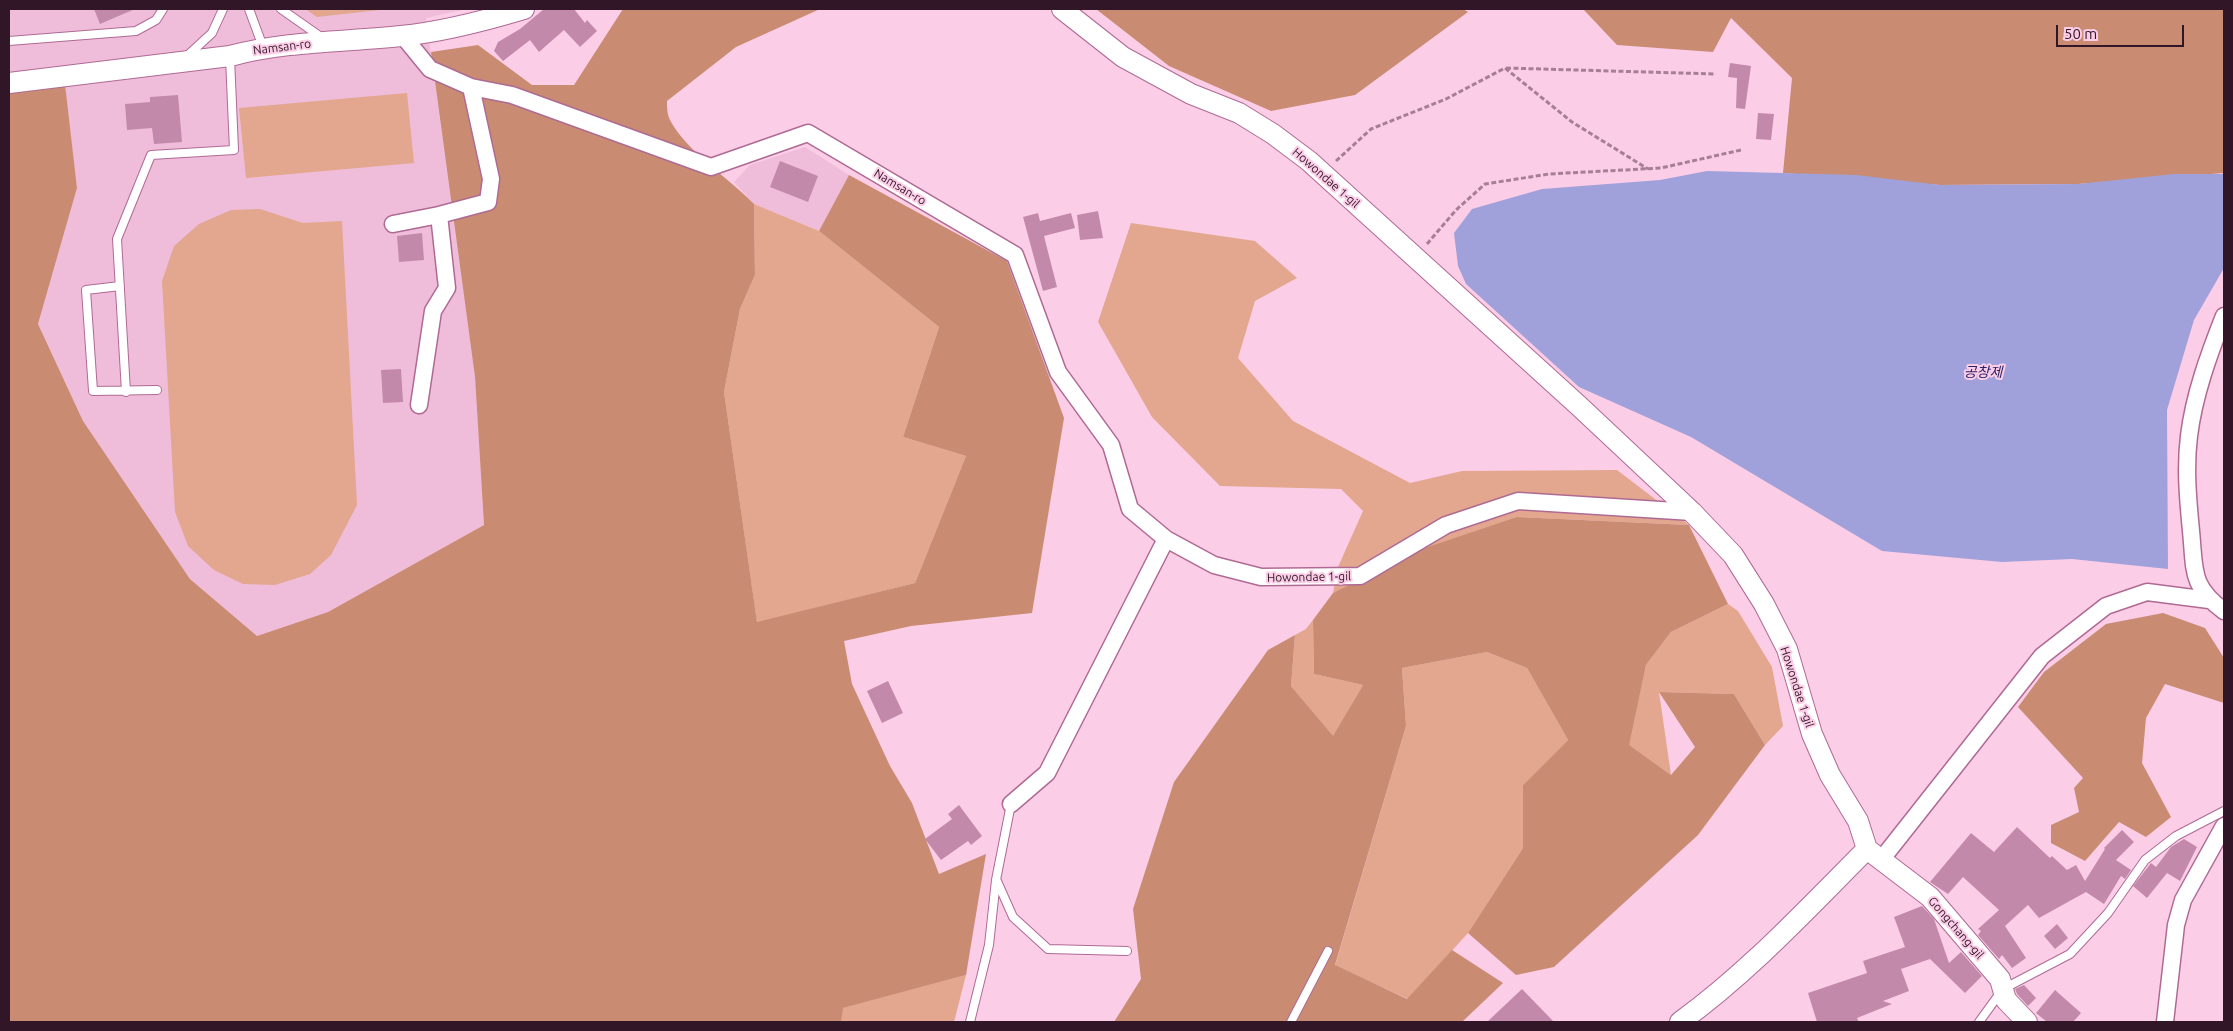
<!DOCTYPE html>
<meta charset="utf-8">
<style>
body{margin:0}
#map{position:relative;width:2233px;height:1031px;overflow:hidden;background:#fccde7;font-family:Ubuntu,sans-serif}
canvas{display:block}
.frame{position:absolute;inset:0;border:10px solid #311627;pointer-events:none}
.scale{position:absolute;left:2056px;top:25px;width:128px;height:22px;box-sizing:border-box;border:2px solid #311627;border-top:0;padding-left:6px;font-size:15px;line-height:18px;white-space:nowrap;color:#311627;-webkit-text-stroke:4px #fccde7;paint-order:stroke}
</style>
<div id="map">
<canvas width="2233" height="1031"></canvas>
<div class="frame"></div>
<div class="scale">50 m</div>
</div>
<script>
const ctx = document.querySelector('canvas').getContext('2d');
ctx.lineJoin = 'round';
function fillPath(path, color) {
  ctx.fillStyle = color;
  ctx.fill(path, 'evenodd');
}
function stroke(path, color, width, dash) {
  ctx.strokeStyle = color;
  ctx.lineWidth = width;
  ctx.lineCap = dash ? 'butt' : 'round';
  ctx.setLineDash(dash || []);
  ctx.stroke(path);
}
function label(font, color, halo, rows, align = 'center') {
  ctx.font = font + ' Ubuntu,"Noto Sans KR",sans-serif';
  ctx.lineWidth = 4;
  ctx.setLineDash([]);
  ctx.textBaseline = 'middle';
  ctx.strokeStyle = halo;
  ctx.fillStyle = color;
  for (const [text, x, y, turn = 0] of rows) {
    ctx.save();
    ctx.translate(x, y);
    ctx.rotate((+turn || 0) * Math.PI / 180);
    ctx.textAlign = isNaN(turn) ? turn : align;
    if (halo) ctx.strokeText(text, 0, 0);
    ctx.fillText(text, 0, 0);
    ctx.restore();
  }
}
const built = new Path2D(`
 M9 9H466L426 18 475 377 484 525 328 612 257 636 190 579 83 421 38 324 77 188 63 70 9 84Z
 M805 147 849 175 819 231 754 204 734 182 750 165Z`);
const green = new Path2D(`
 M305 9H388L317 17Z
 M407 93 414 163 246 178 239 108Z
 M754 204 819 231 939 327 903 437 966 456 915 583 757 623 724 392 740 309 755 275Z
 M260 209 303 223 342 221 357 505 331 555 310 574 275 585 243 584 214 570 188 546 175 512 162 281 174 246 199 224 231 210Z
 M1131 223 1255 241 1297 278 1255 301 1238 358 1293 421 1410 483 1462 471 1617 470 1689 525 1517 517 1333 593 1338 567 1363 511 1341 489 1220 486 1152 417 1098 322Z
 M1728 604 1738 611 1772 667 1783 726 1765 745 1734 694 1659 692 1671 775 1628 745 1646 665 1671 632Z
 M1313 620 1314 674 1363 685 1333 737 1291 686 1295 635 1306 629Z
 M1487 652 1527 668 1568 740 1523 785V848L1468 933 1408 999 1335 966 1406 726 1402 668Z
 M966 975 954 1022H841L842 1008Z`);
const forest = new Path2D(`
 M623 9H820L736 47 667 101C667 107 667 114 670 120 686 151 729 178 754 204L755 275 740 309 724 392 757 622 915 583 966 456 903 437 939 327 819 231 849 175 1007 261 1064 418 1032 613 911 626 844 641 852 684 890 766 912 803 939 874 986 854 966 975 843 1008 841 1022H9V92L65 84 77 188 38 324 83 421 190 579 257 636 328 612 484 525 475 377 431 52 478 45 532 85H574Z
 M1096 9H1463L1468 12 1355 95 1271 111 1169 66Z
 M1583 9H2224V173L2078 184 1940 185 1783 173 1792 78 1731 18 1713 52 1617 45Z
 M1517 517 1689 525 1728 604 1671 632 1646 665 1629 745 1671 775 1695 747 1659 692 1734 694 1765 745 1698 835 1554 967 1516 975 1468 933 1523 848V785L1568 740 1527 668 1487 652 1402 668 1406 726 1335 965 1407 999 1452 950 1503 983 1462 1022H1114L1141 979 1133 909 1174 782 1268 650 1295 635 1291 686 1333 736 1363 685 1314 674 1313 620 1333 593 1428 547Z
 M2163 613 2205 628 2224 658V703L2165 684 2146 718 2142 763 2171 817 2146 837 2119 822 2085 861 2051 843V825L2079 812 2074 788 2083 778 2018 707 2044 672 2106 624Z`);
const water = new Path2D(`
 M1707 171 1856 175 1940 185 2078 184 2174 174H2224V268L2194 320 2167 410 2168 569 2072 559 2002 562 1882 551 1691 437 1579 387 1466 284 1458 266 1454 233 1472 209 1542 189 1660 180Z`);
const building = new Path2D(`
 M94 9H135L100 24Z
 M544 9H574L585 23 587 20 597 31 580 47 564 30 539 52 530 40 503 61 494 51 498 42 520 29Z
 M1730 63 1751 66 1745 109 1736 108 1737 78 1728 77Z
 M178 95 182 142 154 144 152 128 127 130 125 104 150 102V97Z
 M1758 113 1774 114 1771 140 1756 139Z
 M780 161 818 176 808 202 770 187Z
 M1098 211 1103 238 1080 240 1077 215Z
 M1038 213 1040 221 1071 213 1075 228 1044 236 1057 287 1043 291 1023 217Z
 M422 233 424 260 399 262 397 236Z
 M401 369 403 402 383 403 381 370Z
 M888 681 903 713 882 723 867 691Z
 M959 805 982 836 971 845 968 841 941 860 925 839 952 819 948 814Z
 M2017 827 2050 858 2052 856 2067 870 2076 865 2085 881 2105 849 2104 848 2122 830 2134 842 2116 860 2131 870 2125 879 2121 876 2104 904 2086 892 2039 918 2028 905 2005 926 2026 958 2012 968 2002 955 1999 959 1978 935 1981 931 1978 929 1999 910 1963 877 1948 894 1930 882 1971 833 1994 852Z
 M2184 839 2197 847 2180 881 2167 873 2147 898 2133 886 2151 863 2156 867 2171 847Z
 M1922 906 1934 919 1949 963 1961 952 1982 976 1965 993 1930 959 1901 969 1909 991 1883 1001 1892 1004 1857 1018 1859 1022H1817L1808 993 1867 973 1863 961 1905 947 1894 917Z
 M2057 924 2068 938 2055 949 2044 936Z
 M2024 985 2036 998 2028 1006 2017 994 2015 989Z
 M1522 989 1554 1022H1487Z
 M2055 990 2081 1013 2073 1022H2047L2036 1013Z`);
const path = new Path2D(`
 M1506 68 1716 74
 M1336 161 1371 129 1446 99 1505 68 1572 122 1648 169
 M1427 244 1456 210 1485 184 1549 174 1661 168 1741 150`);
const service = new Path2D(`
 M249 9 263 47
 M281 9 321 37
 M9 41 136 31 156 20 163 9
 M187 56 212 33 223 9
 M120 286 86 290 93 391 157 390
 M126 392 117 239 151 155 234 150 230 58
 M997 881 1013 917 1048 949 1127 951
 M970 1022 989 945 996 880 1011 804
 M1291 1022 1328 951
 M1979 1022 2003 989 2070 954 2108 913 2145 860 2176 836 2224 811`);
const minor = new Path2D(`
 M403 36 430 69 471 87 491 179 488 202 439 215 447 288 433 311 419 405
 M471 87 512 95 711 167 808 133 1015 255 1058 372 1111 445 1130 509 1166 539 1214 565 1261 577 1360 576 1446 525 1518 501 1692 512
 M393 224 439 215
 M2224 316C2209 354 2194 395 2189 436 2185 468 2188 500 2191 531 2195 570 2190 586 2224 611
 M1011 804 1047 773 1166 539
 M1881 860 2042 656 2106 606 2147 592 2209 600
 M2165 1022 2176 925 2183 900 2224 826`);
const tertiary = new Path2D(`
 M1062 9 1123 57 1191 94 1239 113 1273 134 1309 161 1579 406 1692 512 1733 555 1764 604 1787 649 1812 734 1830 775 1858 821 1867 849
 M9 83 230 56C286 41 344 42 401 36 443 32 484 21 524 9
 M1867 849 1930 897 2000 979 2006 1000 2027 1022
 M1680 1022C1749 972 1807 909 1867 849`);
const streetNames = [
 ["Namsan-ro",282,47,-7],
 ["Howondae 1-gil",1326,178,41],
 ["Namsan-ro",900,187,31],
 ["Howondae 1-gil",1309,577,-1],
 ["Howondae 1-gil",1797,687,72],
 ["Gongchang-gil",1956,928,49]
];
const waterNames = [
 ["공창제",1983,372]
];
fillPath(built, '#efbdda');
fillPath(green, '#e2a78e');
fillPath(forest, '#c98c72');
fillPath(water, '#a0a1db');
fillPath(building, '#c389ab');
stroke(service, '#af6a94', 10);
stroke(minor, '#af6a94', 19);
stroke(tertiary, '#af6a94', 22);
stroke(path, '#a67f96', 3, [5, 2.5]);
stroke(service, '#fff', 8);
stroke(minor, '#fff', 16);
stroke(tertiary, '#fff', 20);
label('12px', '#311627', '#fccde7', streetNames);
label('italic 14px', '#2b2266', '#fccde7', waterNames);
</script>
